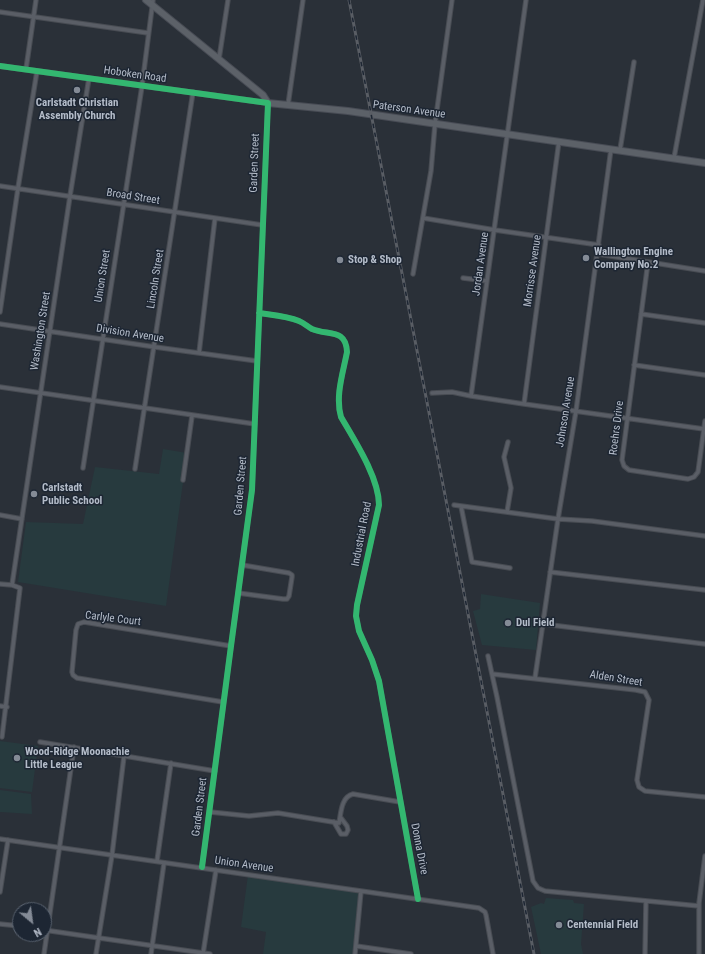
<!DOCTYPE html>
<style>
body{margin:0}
#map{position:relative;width:705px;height:954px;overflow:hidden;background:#2a3038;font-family:"Roboto Condensed",sans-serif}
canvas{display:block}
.north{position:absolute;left:12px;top:902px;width:40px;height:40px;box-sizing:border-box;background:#1d2633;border:1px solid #59626f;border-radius:50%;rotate:151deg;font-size:11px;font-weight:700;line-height:16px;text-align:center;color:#b4bcc9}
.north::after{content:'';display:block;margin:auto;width:14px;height:18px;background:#848b96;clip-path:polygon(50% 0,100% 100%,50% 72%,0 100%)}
</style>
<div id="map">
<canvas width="705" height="954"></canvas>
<div class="north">N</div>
</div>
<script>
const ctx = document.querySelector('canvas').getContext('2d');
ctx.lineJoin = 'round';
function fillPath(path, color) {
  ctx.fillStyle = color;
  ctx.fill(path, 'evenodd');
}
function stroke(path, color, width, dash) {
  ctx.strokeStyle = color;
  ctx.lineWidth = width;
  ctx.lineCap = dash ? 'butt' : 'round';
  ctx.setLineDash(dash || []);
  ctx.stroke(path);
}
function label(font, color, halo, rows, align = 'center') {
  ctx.font = font + ' "Roboto Condensed",sans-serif';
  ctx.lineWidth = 3;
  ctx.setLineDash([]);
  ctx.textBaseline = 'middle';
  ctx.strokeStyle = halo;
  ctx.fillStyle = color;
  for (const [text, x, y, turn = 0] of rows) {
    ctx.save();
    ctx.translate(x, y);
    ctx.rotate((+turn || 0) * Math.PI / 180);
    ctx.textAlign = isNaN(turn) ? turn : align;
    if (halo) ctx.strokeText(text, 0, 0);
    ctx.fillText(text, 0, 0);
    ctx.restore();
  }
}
const green = new Path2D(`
 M163 449 187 453 166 606 18 582 26 522 83 524 95 467 159 474Z
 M481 594 540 603 536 650 482 645 473 611 480 609Z
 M0 741 38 746 32 792 0 788Z
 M0 790 31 794 32 814 0 812Z
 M248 875 363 893 355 954H263L266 932 241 927Z
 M546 898 573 900 574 903 584 904 581 944 583 954H541L531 907 541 903 544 904Z`);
const minor = new Path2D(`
 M0 12 148 33
 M219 59 228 0
 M26 69 36 0
 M288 105 303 0
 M620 150 634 62
 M674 158 703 0
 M0 186 262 225
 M423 218 495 230 599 245
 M598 254 705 271
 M648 262 622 460 624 466 629 470 688 479 694 477 698 472 705 421
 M413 274 431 171 435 124 452 0
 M463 278 487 281
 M0 312 18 188 37 71
 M259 313C272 315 287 316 299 321 304 323 308 327 312 329 328 336 346 328 347 352 343 373 335 396 341 417 355 441 379 478 379 505L357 605 356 616 359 631 372 660 379 681 418 899
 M641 314 705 323
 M0 324 155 347 257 361
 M199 353 215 218
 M634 365 705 375
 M0 387 255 424
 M432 393 452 392 471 396 524 404 704 429
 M471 396 526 0
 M524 404 559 141
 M83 468 142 86 153 0
 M135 469 193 92
 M183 480 192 416
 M454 505 558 519 592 521 705 536
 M461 506 472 562 510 568
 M507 512 511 488 504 457 508 442
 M0 515 22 519
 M550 572 705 590
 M0 584 12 585 20 588 2 737
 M12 585 70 196 89 78
 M238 593 283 599H287L289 596 292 577V575L289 573 242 565
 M543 624 705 644
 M488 656 497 697 533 881 538 888 545 891 699 906
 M492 674 636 690 645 692 649 700 637 780 639 787 645 791 705 797
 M535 678 558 519 576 411 611 149
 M223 702 77 678 73 675 72 672 76 630 78 624 84 622 231 646
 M0 706 7 707
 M40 742 215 771
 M210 812 249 816 278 813 339 823C341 813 341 797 353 794L400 802
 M334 822 341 834H346L348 830 347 826 341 818
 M0 839 479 908 485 912 486 915 493 954
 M157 861 171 763
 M202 867 231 646 252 490 268 103
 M0 892 8 840
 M0 924 20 926
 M44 930 210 954
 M356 946 411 954
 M44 954 74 747
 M96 954 112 855 124 756
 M151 954 164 863
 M203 954 216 870
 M355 954 361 891
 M645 954 646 901
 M699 954V903L705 856`);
const tertiary = new Path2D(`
 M0 66 268 103`);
const primary = new Path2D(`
 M146 0 263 95 268 103 348 111 705 163`);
const rail = new Path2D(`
 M349 0 534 954`);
const cycleway = new Path2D(`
 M0 66 268 103 252 490 231 646 202 867
 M259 313C272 315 287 316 299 321 304 323 308 327 312 329 328 336 346 328 347 352 343 373 335 396 341 417 355 441 379 478 379 505L357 605 356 616 359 631 372 660 379 681 418 899`);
const markers = [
 [77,90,4,"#848b96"],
 [586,258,4,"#848b96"],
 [340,260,4,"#848b96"],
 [34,494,4,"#848b96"],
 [508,623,4,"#848b96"],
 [17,758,4,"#848b96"],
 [559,925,4,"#848b96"]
];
const streetNames = [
 ["Hoboken Road",135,75,8],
 ["Paterson Avenue",409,110,8],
 ["Garden Street",255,163,-88],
 ["Broad Street",133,197,9],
 ["Jordan Avenue",481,264,-82],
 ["Morrisse Avenue",533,271,-82],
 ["Union Street",103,276,-81],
 ["Lincoln Street",156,279,-81],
 ["Washington Street",41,331,-81],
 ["Division Avenue",130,334,9],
 ["Johnson Avenue",566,412,-81],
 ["Roehrs Drive",617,428,-83],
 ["Garden Street",241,486,-85],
 ["Industrial Road",362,534,-79],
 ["Carlyle Court",113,619,7],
 ["Alden Street",616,679,9],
 ["Garden Street",200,807,-83],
 ["Donna Drive",419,849,79],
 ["Union Avenue",244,865,8]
];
const poiNames = [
 ["Carlstadt Christian",77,103,"center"],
 ["Assembly Church",77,116,"center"],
 ["Wallington Engine",594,252],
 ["Company No.2",594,265],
 ["Stop & Shop",348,260],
 ["Carlstadt",42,488],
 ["Public School",42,501],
 ["Dul Field",516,623],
 ["Wood-Ridge Moonachie",25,752],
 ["Little League",25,765],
 ["Centennial Field",567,925]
];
fillPath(green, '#273a3e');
stroke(minor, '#484c53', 5.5);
stroke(tertiary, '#484c53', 6);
stroke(primary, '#484c55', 8);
stroke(minor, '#5a5e66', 3.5);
stroke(tertiary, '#5a5e66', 4.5);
stroke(primary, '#5c6168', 6);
stroke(rail, '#595d64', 3);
stroke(rail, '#1d2633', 1.5, [4.5]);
stroke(cycleway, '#33b770', 6);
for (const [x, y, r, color] of markers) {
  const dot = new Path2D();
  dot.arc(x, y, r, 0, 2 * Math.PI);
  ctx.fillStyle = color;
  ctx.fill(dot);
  stroke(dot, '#1d2633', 1.5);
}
label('11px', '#b4bcc9', '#1d2633', streetNames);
label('bold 11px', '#b4bcc9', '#1d2633', poiNames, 'left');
</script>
